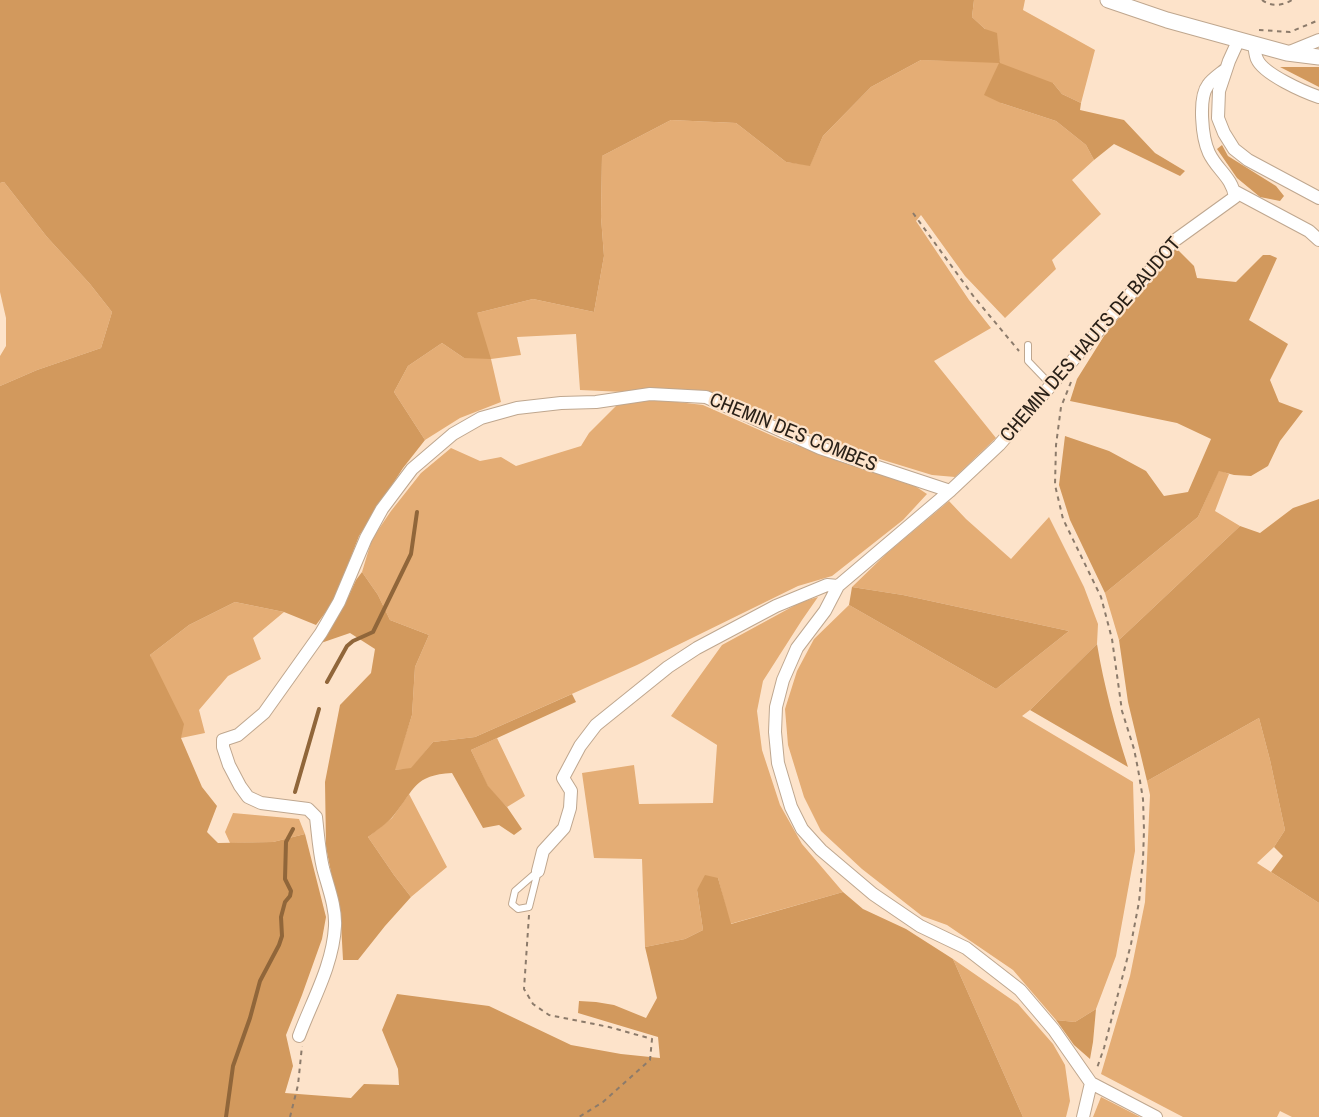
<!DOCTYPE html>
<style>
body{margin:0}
canvas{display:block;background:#fde3ca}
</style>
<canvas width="1319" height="1117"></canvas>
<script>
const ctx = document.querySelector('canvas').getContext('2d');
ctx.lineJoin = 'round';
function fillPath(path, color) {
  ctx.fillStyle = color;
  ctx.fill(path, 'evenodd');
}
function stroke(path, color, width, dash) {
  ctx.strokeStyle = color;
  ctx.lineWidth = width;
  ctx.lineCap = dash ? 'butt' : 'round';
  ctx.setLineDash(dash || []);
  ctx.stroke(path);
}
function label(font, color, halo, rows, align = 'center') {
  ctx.font = font + ' "Archivo Narrow",sans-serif';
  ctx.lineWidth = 4.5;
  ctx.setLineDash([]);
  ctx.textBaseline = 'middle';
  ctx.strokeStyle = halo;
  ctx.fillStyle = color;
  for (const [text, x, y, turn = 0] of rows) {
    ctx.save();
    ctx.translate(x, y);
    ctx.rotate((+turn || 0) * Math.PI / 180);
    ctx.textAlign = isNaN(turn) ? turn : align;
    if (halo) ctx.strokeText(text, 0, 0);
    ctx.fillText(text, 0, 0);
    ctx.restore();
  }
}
const green = new Path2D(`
 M974 0H1025L1023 10 1095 50 1081 103 1062 94 1053 83 1001 103 1056 121 1086 145 1094 160 1072 180 1101 214 1052 260 1056 269 1005 318 965 276 921 215 916 221 969 300 991 328 934 361 996 438 955 477 932 475 844 448 714 394 689 390 624 392 580 390 576 334 517 337 521 355 491 359 501 402 460 418 425 440 394 392 408 366 442 343 464 358 477 313 533 299 594 312 604 256 601 217 602 156 671 120 736 123 786 162 810 165 823 136 871 87 921 60 1000 62 985 29 972 17Z
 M4 182 47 237 90 284 112 312 101 348 37 370 0 386V356L6 346V318L0 292V183Z
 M652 399 703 405 782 440 915 486 927 494 903 520 832 576 798 586 637 665 475 737 433 742 411 769 394 770 412 715 415 667 429 635 390 620 378 595 362 572 372 539 391 511 421 473 451 448 480 461 501 457 516 466 581 446 589 433 618 404Z
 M1219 470 1229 474 1215 511 1240 526 1119 640 1105 593 1198 517Z
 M949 501 966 519 1011 559 1049 517 1084 587 1098 624 1097 644 1030 710 1022 716 1133 782 1135 851 1116 956 1096 1009 1075 1022 1056 1020 1013 970 947 925 922 916 862 869 821 831 804 797 788 745 785 709 797 671 814 639 849 605 996 689 1069 631 903 595 852 587 886 554Z
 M818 597 802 620 763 681 757 711 762 750 780 805 802 844 843 892 730 924 718 878 697 890 703 930 685 939 645 947 642 859 594 858 582 773 634 765 639 804 713 803 717 745 671 716 722 645 801 602Z
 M235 602 284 612 253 638 261 659 228 676 199 710 205 733 181 738 150 655 189 625Z
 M1259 718 1270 760 1285 830 1274 847 1257 863 1319 903V1117H1292L1280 1111 1277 1117H1183L1101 1074 1130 976 1145 902 1150 795 1147 781Z
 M497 738 525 796 507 807 488 787 471 750Z
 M409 794 447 867 411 897 394 875 368 837 392 818Z
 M233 813 299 819 305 834 273 842 230 843 225 832Z
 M953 959 1018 1004 1053 1044 1065 1065 1070 1101 1066 1117H1023Z
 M1101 1097 1140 1117H1093Z`);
const forest = new Path2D(`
 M0 0H974L972 17 985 29 997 33 1000 63 1053 83 1062 94 1081 103 1080 110 1124 120 1155 153 1185 171 1180 176 1114 144 1094 160 1086 145 1056 121 1001 103 984 95 999 63 921 60 871 87 823 136 810 166 786 162 736 123 671 120 602 156 601 217 604 256 594 312 533 299 477 313 491 359 464 358 442 343 408 366 394 392 425 440 403 468 359 536 334 601 316 625 284 612 235 602 189 625 150 655 184 724 181 738 202 787 217 806 207 832 218 843 273 842 305 834 326 917 322 939 302 995 286 1035 293 1066 285 1093 351 1098 364 1084 399 1085 398 1069 382 1030 397 994 489 1006 571 1045 621 1054 660 1058 658 1037 578 1013 579 1001 596 1002 614 1005 646 1018 657 998 645 947 685 939 703 930 697 890 705 875 718 878 731 924 843 892 863 909 906 929 953 959 1023 1117H0V386L37 370 101 348 112 312 90 284 47 237 4 182 0 183Z
 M1280 67H1319V87Z
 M1222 145 1228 156 1276 186 1284 196 1280 201 1260 197 1237 178 1217 149Z
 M1176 248 1194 266 1197 278 1236 282 1263 255H1270L1277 258 1249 320 1288 344 1270 380 1279 402 1303 411 1280 441 1268 466 1251 476 1234 475 1219 471 1198 517 1105 593 1070 520 1059 485 1065 436 1109 451 1146 471 1164 496 1188 492 1211 439 1177 423 1070 401 1077 379 1104 336Z
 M1319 499V903L1271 872 1283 856 1274 847 1285 830 1270 760 1259 718 1147 781 1128 702 1119 640 1240 526 1260 533 1293 508Z
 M362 572 378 595 390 620 429 635 415 667 412 715 395 770 411 768 433 742 475 737 572 694 576 702 471 750 488 786 507 807 522 829 514 835 499 825 483 828 452 773C414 775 415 789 394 815 387 824 377 830 368 837L394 875 411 897 385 926 358 960H343L341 923 326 847 325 782 340 705 371 673 375 649 350 633 321 643 344 606 356 580Z
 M852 587 903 595 1069 631 996 689 849 605Z
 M1097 644C1104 686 1115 726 1128 767L1030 710Z
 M1096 1009 1093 1042 1090 1059 1074 1045 1056 1020 1075 1022Z`);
const stream = new Path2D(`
 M327 682 347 646 353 641 373 632 411 554 417 512
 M295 792 319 709
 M226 1117 233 1066 250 1018 260 981 279 945 282 936 281 917 285 902 290 896 291 891 285 879 286 842 293 829`);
const path = new Path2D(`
 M1262 0C1271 7 1282 6 1292 0
 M1259 30 1290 32 1319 20
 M913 213 974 297 1019 351
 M1071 382 1061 407 1056 445 1055 485 1063 519 1101 597 1112 639 1122 711 1134 749 1138 769 1143 799 1144 830 1143 860 1139 902 1131 944 1104 1048 1097 1068
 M529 915 524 989 533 1004 549 1015 609 1027 652 1039 650 1060 603 1102 579 1117
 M290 1117 298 1085 302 1046`);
const service = new Path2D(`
 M1028 345V361L1051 385
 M538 871 529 907 518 909 512 904 515 891Z`);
const minor = new Path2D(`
 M1239 39 1229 61 1219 91 1218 118 1224 133 1234 149 1248 160 1319 198
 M1254 44C1255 49 1255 55 1257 59 1263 74 1304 92 1319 97
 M1287 53 1319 40
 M1234 191 1309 231 1319 240
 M538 871 543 851 564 828 570 808 571 791 563 778 580 746 596 725 668 667 697 648 776 606 827 585 838 586
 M299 1036C312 1001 333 965 335 926 336 907 328 887 323 868 319 851 318 834 316 817L308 809 261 803 248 797 240 786 229 765 223 747V740L238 735 264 713 321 633 339 602 366 538 382 509 412 469 453 434 481 418 517 408 561 403 596 402 650 394 706 397 820 448 950 491
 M1083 1117 1091 1083
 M1156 1117 1091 1083 1054 1030 1020 990 966 948 920 926 873 894 821 850 802 829 791 807 778 763 775 732 776 707 783 680 797 648 825 611 838 586 950 491 999 445 1147 275 1164 252 1174 241 1235 197C1232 177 1217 170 1209 153 1202 138 1198 98 1208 85 1212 79 1220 74 1226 69`);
const tertiary = new Path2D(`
 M1108 0 1167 20 1254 44 1287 53 1319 57`);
const streetNames = [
 ["CHEMIN DES HAUTS DE BAUDOT",1091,340,-49],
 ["CHEMIN DES COMBES",793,433,22]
];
fillPath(green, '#e4ad75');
fillPath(forest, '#d2995d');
stroke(stream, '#90663a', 4);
stroke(service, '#bfa78f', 8);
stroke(minor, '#bfa78f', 14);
stroke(tertiary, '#bfa78f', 17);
stroke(path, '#8c7b6b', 2, [4.5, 4.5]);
stroke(service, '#fff', 6);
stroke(minor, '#fff', 12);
stroke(tertiary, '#fff', 15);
label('20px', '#2a2118', '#fde3ca', streetNames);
</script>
